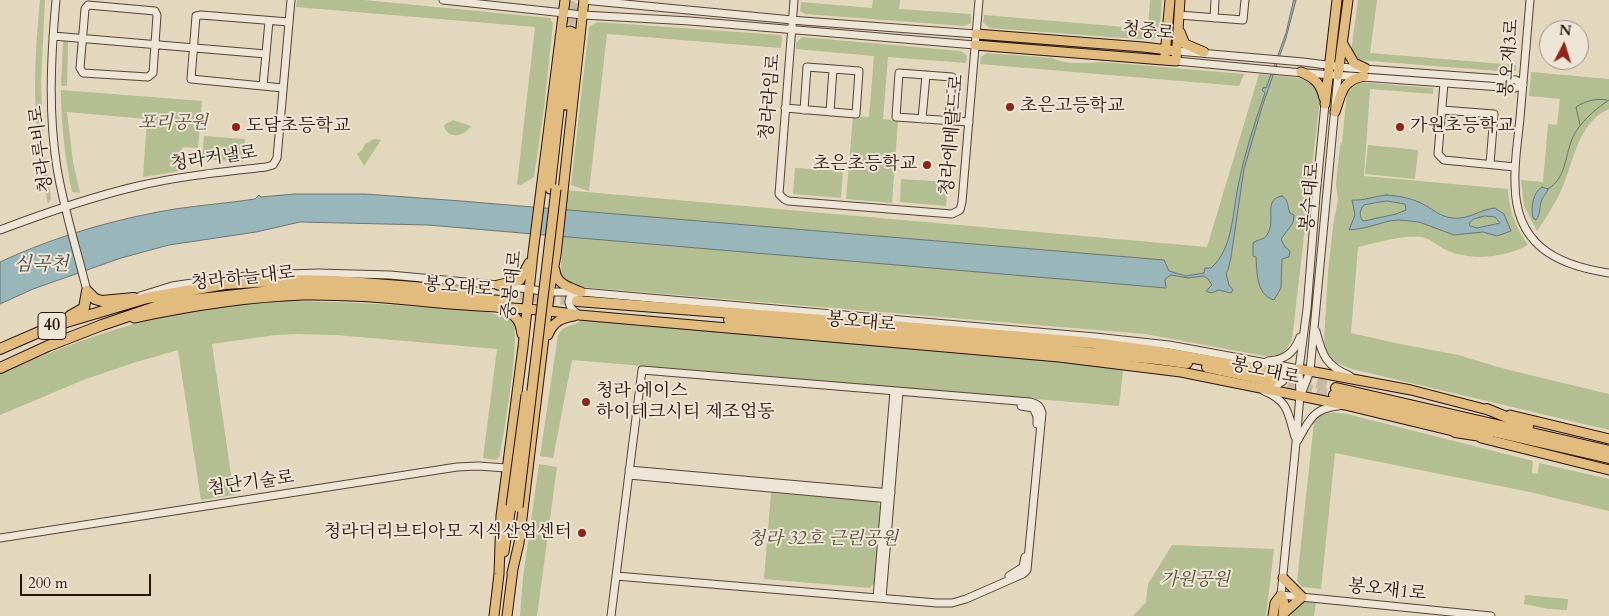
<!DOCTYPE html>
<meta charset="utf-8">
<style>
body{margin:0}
#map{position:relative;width:1609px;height:616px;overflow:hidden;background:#e3d7be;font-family:Cardo,serif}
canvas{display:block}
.north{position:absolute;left:1539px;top:20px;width:50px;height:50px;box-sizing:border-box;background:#ede5d5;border:1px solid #9e9083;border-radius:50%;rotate:5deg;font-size:14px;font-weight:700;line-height:20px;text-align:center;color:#281108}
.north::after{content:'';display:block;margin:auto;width:18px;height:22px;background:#8f2418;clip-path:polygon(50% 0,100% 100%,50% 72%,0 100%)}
.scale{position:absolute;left:20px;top:574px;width:131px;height:22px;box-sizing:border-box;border:2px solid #281108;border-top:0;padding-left:6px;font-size:15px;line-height:18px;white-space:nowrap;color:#281108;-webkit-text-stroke:4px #ede5d5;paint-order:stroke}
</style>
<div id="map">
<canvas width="1609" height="616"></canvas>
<div class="north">N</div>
<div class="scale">200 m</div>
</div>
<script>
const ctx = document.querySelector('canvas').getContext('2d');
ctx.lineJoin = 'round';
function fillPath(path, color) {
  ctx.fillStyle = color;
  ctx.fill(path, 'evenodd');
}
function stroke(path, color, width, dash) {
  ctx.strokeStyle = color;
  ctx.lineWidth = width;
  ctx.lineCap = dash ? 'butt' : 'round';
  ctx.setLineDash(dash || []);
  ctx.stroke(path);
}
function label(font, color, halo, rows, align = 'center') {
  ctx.font = font + ' Cardo,"Noto Serif KR",serif';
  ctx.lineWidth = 4;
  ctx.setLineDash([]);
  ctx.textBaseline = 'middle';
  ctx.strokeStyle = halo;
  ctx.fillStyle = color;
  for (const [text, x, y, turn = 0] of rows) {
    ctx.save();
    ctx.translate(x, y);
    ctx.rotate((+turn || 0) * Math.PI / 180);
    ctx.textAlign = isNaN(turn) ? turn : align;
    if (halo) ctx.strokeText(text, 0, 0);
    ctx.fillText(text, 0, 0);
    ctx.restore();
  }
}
const green = new Path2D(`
 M40 0H45L41 81 43 142 51 198 48 204C32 132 33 72 40 0Z
 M297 0H364L550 18 553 24 544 108 534 177 521 185 517 184 535 27 296 7Z
 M873 0H900L899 9 971 14V23L964 26 805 14 800 11 801 2 872 8Z
 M1150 0H1162L1159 36 1151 40 989 28 983 22 984 15 1148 29Z
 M1358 0H1377L1370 53 1516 65V70L1512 72 1358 60 1351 52Z
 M597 22 780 35 782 37 781 48 607 34 589 191 571 185 589 27Z
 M802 37 961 51 967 56 966 63 888 57 883 119 898 121 892 203 846 199 853 116 869 117 874 56 796 49V43Z
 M65 41H68L67 86H61L63 42Z
 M986 53 1052 58C1066 65 1088 63 1103 62L1244 74 1239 86 980 64 981 57Z
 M1531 72 1609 79V109C1577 123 1574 162 1561 191 1554 205 1546 218 1537 231L1524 206 1521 180 1543 182 1548 124 1557 125 1560 99 1529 96Z
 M1259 74 1300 78 1313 85 1320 98 1292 340 1281 359 1145 334 581 287 568 281 561 275 564 190 1207 247Z
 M1358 82 1433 88V94L1370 89 1364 176 1508 189C1509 212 1516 227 1528 245 1504 258 1471 261 1446 250 1438 246 1431 239 1422 237 1405 234 1375 243 1358 247L1351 333 1395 343 1458 355 1505 369 1609 394V430L1352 369 1334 362 1329 356 1324 342 1328 272 1333 226 1338 200 1336 184 1340 146 1342 142 1347 93Z
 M61 90 202 101 198 148 182 147 180 171 143 177 147 119 67 112 73 162 80 193 72 192C65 159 61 123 61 90Z
 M453 120 471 126C464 137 447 140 444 125Z
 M204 136 245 139 243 162 202 159Z
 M374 139 381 140 364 166 357 154 362 150 365 144Z
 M1368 145 1418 150 1415 179 1365 174Z
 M795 168 843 171 841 198 793 194Z
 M901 179 948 182 946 206 900 202Z
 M266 301C341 300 415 306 489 312 496 316 508 316 513 323 521 335 503 436 500 456L496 460 483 458 497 349 336 335 296 334 275 335 212 344 234 495 201 500 178 350 133 363 83 380 0 415V374C52 351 105 330 161 317 196 309 231 305 266 301Z
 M581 320 890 345 1100 365 1123 370 1119 406 572 360 553 458 540 456 558 335C566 322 574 328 581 320Z
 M1327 412 1347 414 1533 461 1532 473 1538 474 1539 463 1609 479V511L1530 492 1335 453 1321 589 1302 587 1297 581 1314 422 1320 415Z
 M539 464 557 467 537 616H520L523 578Z
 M771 493 876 501 881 507 874 583 870 588 764 579Z
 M1172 545 1274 549 1266 616H1133L1146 602 1148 584Z
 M1525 595 1568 599 1567 610 1549 609 1524 604Z
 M1306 601 1316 602 1314 616H1291V610L1298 602Z`);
const water = new Path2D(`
 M1294 0H1296L1286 38 1262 107 1244 169 1231 257 1228 270 1226 273 1229 285 1233 290 1231 293 1219 290 1211 293 1206 291 1212 285 1208 279 1204 276 1188 278 1171 275 1165 279 1166 288 428 225 300 222 256 232 169 245 121 258 33 289 0 304V262C56 236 115 219 175 209 202 205 229 203 255 199L259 195 261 197 294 194H365L461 201 1164 260 1169 271 1186 276 1204 273 1205 268H1211C1234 248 1232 211 1239 182 1245 152 1255 122 1265 93L1262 90 1264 87 1266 88 1286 33Z
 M1542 187 1548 189C1547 193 1544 195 1542 199 1539 207 1541 213 1536 220L1533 218C1531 208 1532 193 1542 187Z
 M1387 195C1399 196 1410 198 1421 203 1433 209 1440 217 1453 218 1468 220 1481 209 1495 208L1504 214 1511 231 1497 236 1483 232 1454 235 1419 222 1399 220 1389 221 1364 228 1349 230 1355 215 1352 200C1363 201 1375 196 1387 195ZM1387 201 1405 204 1406 210 1396 214 1364 221 1362 220C1359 214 1360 210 1364 205ZM1485 216 1495 217 1500 223 1477 228 1470 226 1469 223 1474 219Z
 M1282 196C1289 200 1287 206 1290 213L1294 215 1293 223 1281 239 1285 247 1290 251 1289 257 1282 259 1281 288 1274 300C1256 295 1257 272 1256 257L1253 256V243C1258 239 1264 240 1267 235 1277 220 1262 199 1282 196Z`);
const stream = new Path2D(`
 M1580 125 1576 107C1585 101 1596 98 1607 100
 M1548 189C1569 177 1564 148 1577 130 1584 119 1598 107 1609 100`);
const majorTunnel = new Path2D(`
 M567 37 571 0
 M573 39 578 0`);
const highwayTunnel = new Path2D(`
 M501 294 577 301
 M1273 372 1336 388
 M1273 381 1334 395`);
const minor = new Path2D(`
 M56 0C51 56 48 112 57 168 64 210 77 250 87 291
 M443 0 583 15 690 21 975 45
 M583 0 803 21 976 34
 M794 0 779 194 784 199 788 201 952 214 960 210 962 202 979 0
 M1530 0C1527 39 1523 79 1520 118 1518 140 1514 162 1515 183 1515 244 1555 265 1609 273
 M88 5 155 11 157 15 153 73 148 77 83 73 80 68 85 9Z
 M1179 15 1243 20 1245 0
 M1214 18 1215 0
 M53 36 266 54
 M1177 51 1303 62 1350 68 1516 80 1523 85
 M1176 61 1292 72 1515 88 1523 85
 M1444 83 1438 154 1444 160 1515 167
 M263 86 269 21
 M283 88 191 79 196 16 201 15 289 22
 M1325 104 1316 195 1307 309 1299 369 1300 395 1296 443 1281 595 1491 616
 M785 108 856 114 859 71 807 67 804 110
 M1442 110 1494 114 1490 164
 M830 112 833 69
 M922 119 926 75
 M949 121 952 77 899 73 896 117 969 122
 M0 230C45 213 91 197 138 186 180 176 223 172 266 167L273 165 277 158 291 0
 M578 293C563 298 569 308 579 315
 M140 296 172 286 212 280 255 275 318 273 390 275 498 285 550 292H581L1095 337 1169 345 1299 369
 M498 308 507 303 508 299 507 290 501 287
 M1316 331C1322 355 1326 366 1350 376
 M1268 361C1285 360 1294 353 1300 337
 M1267 387 1276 386 1283 381 1285 373 1282 366
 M1264 391C1289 401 1288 414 1295 437
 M1302 392 1310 371 1338 75
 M1021 406 1033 408 1037 416V424
 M1298 440C1309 420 1314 408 1338 406
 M629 470 891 493
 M629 475 890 499
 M0 538 457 467 478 466 506 468
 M1009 576 1023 567 1025 557
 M877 598 894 391
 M882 598 899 392
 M611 616 642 370 1030 402C1038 404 1040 406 1042 413L1027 570 1023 574 966 599 952 603H937L616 576`);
const major = new Path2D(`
 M1180 32 1185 44 1204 52
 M976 34 1143 47 1177 51
 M560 37 563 34 570 31 576 34 580 39
 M1343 44 1354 63 1365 68
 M975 45 1176 61 1180 0
 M1165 55 1170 0
 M1301 72C1315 78 1321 84 1324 98
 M1338 75 1348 0
 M1325 104 1337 0
 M566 105 573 39
 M1335 112C1342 93 1341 81 1364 76
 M550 189 567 39
 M555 270C556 284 569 287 581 292
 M498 285 520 280 529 263
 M502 309C516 315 520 320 522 334
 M134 318C190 306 245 297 303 295 357 294 412 301 465 305 503 308 541 308 579 315L1059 357 1181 372 1345 405 1461 433
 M548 335C553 322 561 318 574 316
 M1299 369 1411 390 1492 411
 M1510 415 1609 439
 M1481 438 1609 470
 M504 552 511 506
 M512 573 519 543 550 288 556 255 584 0
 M1283 614 1302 597 1283 578
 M494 616 499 574 501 516 523 347 533 253 565 0
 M507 616 513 569
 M1273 616 1275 603 1281 595 1284 603 1283 616`);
const highway = new Path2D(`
 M87 291 95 299 102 301 134 298
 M577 301 798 318 1094 343 1160 352 1273 372
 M70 316 84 308 87 291
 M729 320 1157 359 1187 363
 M0 349 53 326 147 298 225 284 290 280 336 281 465 291
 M1207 367 1272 381
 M0 368 48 346 102 325 161 305 200 299 298 288H337L501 301
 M1336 388 1609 451
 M1334 395 1609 458
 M1487 409 1528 426
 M1455 432 1488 437`);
const majorBridge = new Path2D(`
 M511 506 526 395
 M518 507 556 189`);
const markers = [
 [1010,107,5,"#8f2418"],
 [236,127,5,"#8f2418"],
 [1400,127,5,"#8f2418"],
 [927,165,5,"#8f2418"],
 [586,402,5,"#8f2418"],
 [582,533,5,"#8f2418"]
];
const shields = [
 [52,326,28]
];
const shieldNames = [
 ["40",52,326]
];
const streetNames = [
 ["청중로",1148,32,6],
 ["봉오재3로",1510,58,-85],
 ["청라라임로",771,97,-85],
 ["청라에메랄드로",953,135,-85],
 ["청라루비로",42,149,-97],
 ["청라커낼로",214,159,-8],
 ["봉수대로",1311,197,-85],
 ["청라하늘대로",243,279,-6],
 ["중봉대로",513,285,-84],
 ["봉오대로",458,288,5],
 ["봉오대로",861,323,5],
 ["봉오대로",1265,372,12],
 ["첨단기술로",251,484,-8],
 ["봉오재1로",1387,591,6]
];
const poiNames = [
 ["초은고등학교",1020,107],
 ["도담초등학교",246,127],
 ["가원초등학교",1410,127],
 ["초은초등학교",917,165,"right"],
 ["청라 에이스",596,392],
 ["하이테크시티 제조업동",596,413],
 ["청라더리브티아모 지식산업센터",572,533,"right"]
];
const parkNames = [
 ["포리공원",173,124],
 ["청라 32호 근린공원",823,540],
 ["가원공원",1195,581]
];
const waterNames = [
 ["심곡천",41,266]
];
fillPath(green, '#b3be92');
fillPath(water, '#99b7bb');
stroke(water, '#6c7573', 1);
stroke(stream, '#6c7573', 1);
stroke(majorTunnel, '#c7b9a3', 9, [9, 4.5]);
stroke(highwayTunnel, '#c7b9a3', 10, [10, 5]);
stroke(minor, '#574236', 9);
stroke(major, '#281108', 11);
stroke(highway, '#281108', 12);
stroke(minor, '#ede5d5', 7);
stroke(major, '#e2bc7f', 9);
stroke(highway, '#e2bc7f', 10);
stroke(majorBridge, '#281108', 11, []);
stroke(majorBridge, '#e2bc7f', 9);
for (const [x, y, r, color] of markers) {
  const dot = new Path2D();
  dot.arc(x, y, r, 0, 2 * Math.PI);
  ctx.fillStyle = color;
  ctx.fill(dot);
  stroke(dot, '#ede5d5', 2);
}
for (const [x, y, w] of shields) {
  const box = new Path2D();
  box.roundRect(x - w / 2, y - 13.5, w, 27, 4);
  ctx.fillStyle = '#ede5d5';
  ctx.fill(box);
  stroke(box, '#281108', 1);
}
label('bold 16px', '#281108', null, shieldNames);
label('18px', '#281108', '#ede5d5', streetNames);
label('18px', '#281108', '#ede5d5', poiNames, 'left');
label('italic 18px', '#594e38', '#ede5d5', parkNames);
label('italic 19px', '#504b47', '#ede5d5', waterNames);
</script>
